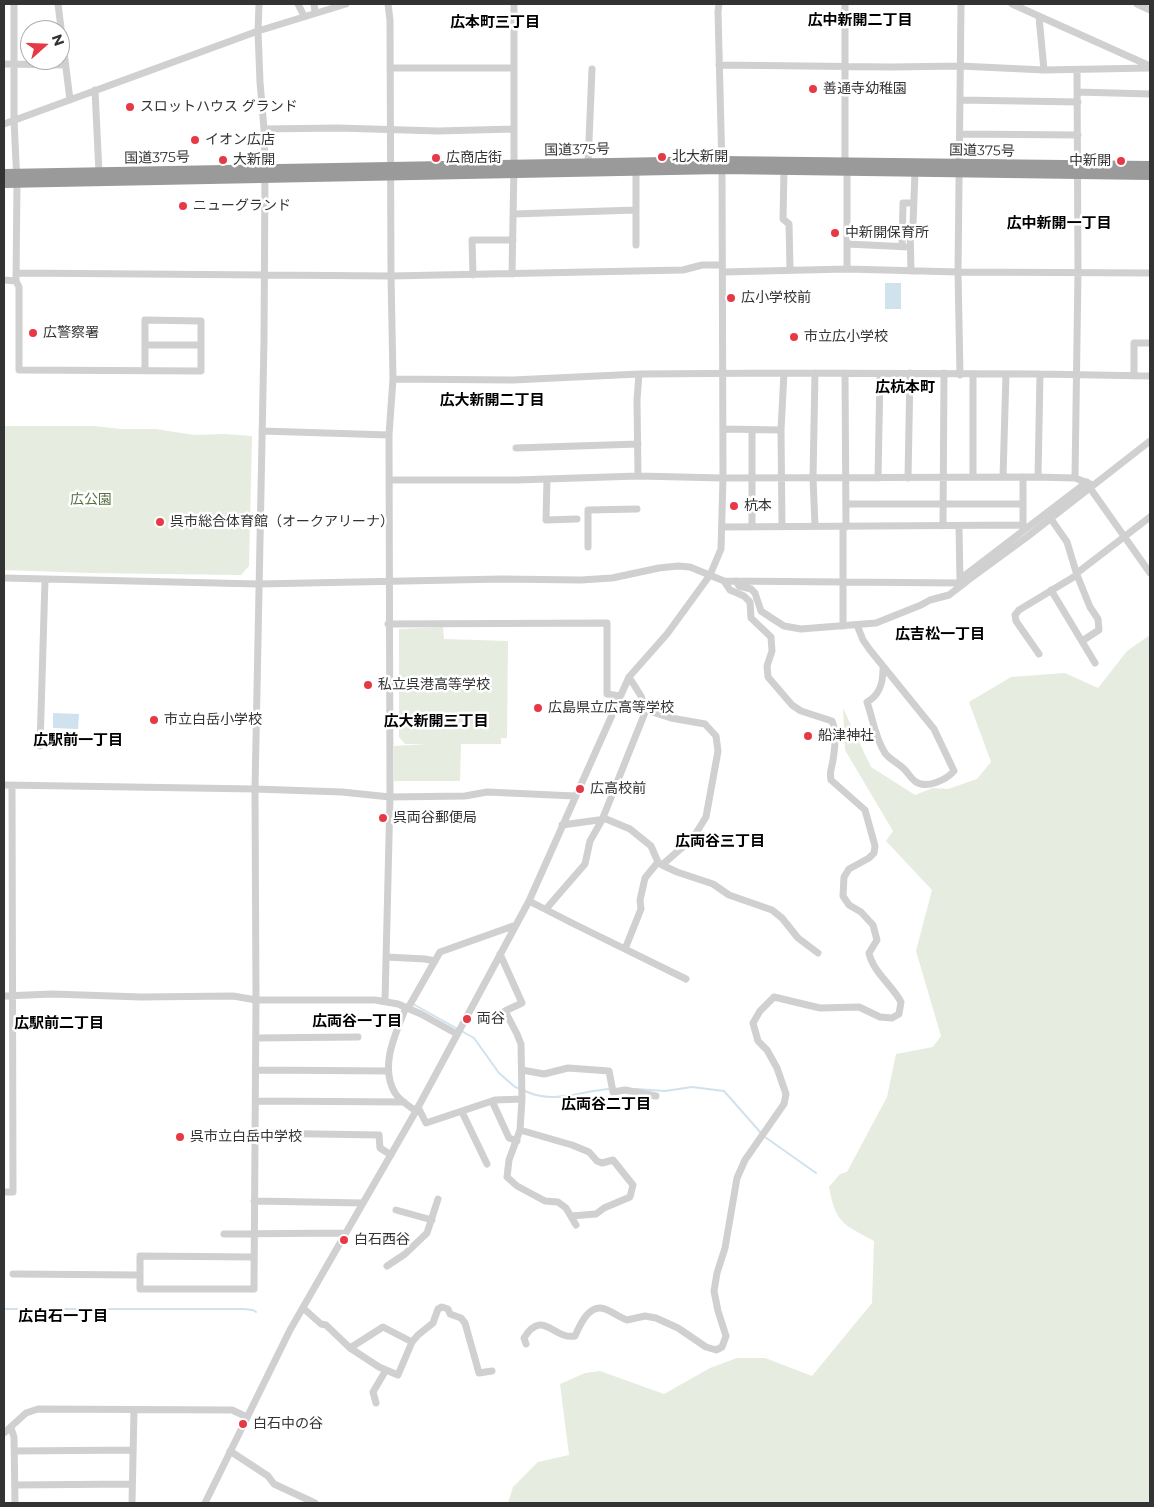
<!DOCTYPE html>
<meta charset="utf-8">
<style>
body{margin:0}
#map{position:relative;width:1154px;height:1507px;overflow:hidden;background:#fff;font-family:Montserrat,sans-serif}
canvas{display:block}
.frame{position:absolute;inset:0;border:5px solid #333;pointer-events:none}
.north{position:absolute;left:20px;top:20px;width:50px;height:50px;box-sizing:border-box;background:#fff;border:1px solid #adadad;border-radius:50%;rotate:70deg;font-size:14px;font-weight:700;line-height:20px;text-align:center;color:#333}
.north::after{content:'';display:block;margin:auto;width:18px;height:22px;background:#e63946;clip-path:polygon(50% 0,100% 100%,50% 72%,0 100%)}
</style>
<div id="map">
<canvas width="1154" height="1507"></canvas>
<div class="frame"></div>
<div class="north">N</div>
</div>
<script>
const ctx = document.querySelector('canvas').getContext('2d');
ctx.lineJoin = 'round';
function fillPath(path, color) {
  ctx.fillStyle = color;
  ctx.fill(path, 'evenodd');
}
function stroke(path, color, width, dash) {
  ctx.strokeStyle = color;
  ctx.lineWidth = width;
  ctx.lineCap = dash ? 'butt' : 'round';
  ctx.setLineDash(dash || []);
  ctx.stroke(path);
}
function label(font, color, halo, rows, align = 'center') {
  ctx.font = font + ' Montserrat,"Noto Sans JP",sans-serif';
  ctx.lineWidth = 5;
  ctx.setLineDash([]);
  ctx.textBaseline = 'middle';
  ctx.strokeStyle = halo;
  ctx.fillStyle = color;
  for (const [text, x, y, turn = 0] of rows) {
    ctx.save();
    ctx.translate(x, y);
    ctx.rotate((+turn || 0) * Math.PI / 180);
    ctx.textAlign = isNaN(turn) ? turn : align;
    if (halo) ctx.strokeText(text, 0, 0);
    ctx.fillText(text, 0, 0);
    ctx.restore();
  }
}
const green = new Path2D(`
 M4 426H94L121 429H156L194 435 223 434 252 436 249 566 241 575 90 573 4 570Z
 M443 627 444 639 508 641 507 738H501V744H461L460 781H394V746L428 744H405L399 737V629Z
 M1150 635V1503H508L513 1487 538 1462 569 1455 560 1384 585 1373 600 1371 664 1394 710 1368 737 1358H765L812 1376 872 1303 874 1241C843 1224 836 1224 829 1187L840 1174 847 1172 887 1097 896 1054 933 1047 941 1036 916 951 932 890 886 841 893 831 845 750 843 708 871 767 915 795 933 788 948 789 977 779 991 762 969 702 1011 677 1065 673 1098 688 1127 651Z`);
const water = new Path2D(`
 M885 283H901V309H885Z
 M53 713 79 714 78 729 53 728Z`);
const stream = new Path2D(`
 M413 1004 474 1038 499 1073 515 1087 521 1089
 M636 1089 665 1091 692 1087 724 1091 761 1133
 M525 1091C555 1105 582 1090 611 1089
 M765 1137 816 1173
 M4 1309H243L253 1310 256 1312`);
const minor = new Path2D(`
 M58 4 70 100
 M298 4 304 16
 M314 4 315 12
 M1012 4 1150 66
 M1137 4 1150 10
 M1039 17 1044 70
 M4 64 65 65
 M719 65 891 67 960 66 1044 70 1150 68
 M390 68H513
 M95 90 99 173
 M1077 92 1150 94
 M960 100 1078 102
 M4 124 258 31 346 4
 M264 129 338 128 438 131 514 129
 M960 134 1078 135
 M845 163V4
 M588 164 592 69
 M847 167V269
 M636 168V245
 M784 170 783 219 789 224 790 269
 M514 214 636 210
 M847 244 910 247
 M902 247 903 203H914
 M911 271 910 226 913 224 915 172
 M723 272 847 269 958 272 1150 273
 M16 273 391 276 683 270 702 265H722
 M512 274 514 165V4
 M473 275 472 240H513
 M4 280 16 281 17 183 14 120V4
 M16 281 19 287V370L201 371V321L145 320V371
 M145 345H201
 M845 373 846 527
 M960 375 958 272 961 4
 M973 375V477
 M1134 376V343H1150
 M393 379 513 380 639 374 784 373 1040 374 1150 376
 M723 429 781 430
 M262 431 389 435
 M516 448 638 444
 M638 476 637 400 639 374
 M1003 477 1006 374
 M1038 477 1040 374
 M878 478 880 374
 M908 478 910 373
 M1075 478 1078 271 1077 70
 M547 479 546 520 577 519
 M390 480H516L638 476 723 478 1034 477 1075 478 1093 485
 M1090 488 1150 573
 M846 504H1023
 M1051 519 1067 542 1077 575 1090 607 1098 619 1099 630 1082 641
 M815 526 813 478 815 373
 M943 526 944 373
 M722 527 1023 525
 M752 527V430
 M782 527 781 430 784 373
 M843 527V626
 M959 527 960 581
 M1023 529V477
 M588 547V510L637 509
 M1077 573 1150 517
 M4 578 258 584 502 579 581 580 612 578 659 568 678 566 690 567 724 581 960 583 967 581 1027 537 1150 441
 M960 579 1087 482
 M736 581 739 586 751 589 755 593 761 611 773 619 784 626 801 629 876 623 921 605 930 600 949 595 966 582
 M1051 590 1095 663
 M388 624 607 623V694L620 696
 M857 625 863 640 870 650 934 729 954 771C946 780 927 789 916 782 910 778 908 772 903 768 898 763 889 759 885 753 875 738 873 719 867 702 880 695 883 683 883 669
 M1039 654 1016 621 1015 615 1019 610 1077 575
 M629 677 641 696 646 710 671 718 705 724 716 736 718 751 706 817 693 838 662 865
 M40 746 45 580
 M4 785 255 789 342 792 390 797 465 796 487 792 575 796
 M562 825 606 819 630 829 651 846 658 862 662 865 677 872 713 884 729 895 772 910 782 918 798 938 818 953
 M529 901 574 924 686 979
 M546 909 585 864 590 841 602 820 646 710
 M625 949 641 909 640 900 645 878 658 862
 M500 954 522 1003 505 1011 517 1034 521 1044 522 1099 520 1130 509 1160 507 1177 517 1186 545 1201 558 1202 566 1208 576 1225
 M386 957 425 959 435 961
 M4 996 52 994 141 997 233 996 256 1000H375L398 1004 421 1014 457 1034
 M385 1001 390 797 389 435 393 379 391 276 390 20 388 4
 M406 1007C396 1033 379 1066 395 1093 400 1101 409 1106 416 1111
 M408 1008 440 952 516 925
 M256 1038 358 1037
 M256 1070 388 1071
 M522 1070 544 1074 568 1068 609 1071 613 1092 625 1090 656 1096
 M256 1101 404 1102
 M492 1101 509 1138 517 1141
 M418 1107 426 1123 495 1100 522 1099
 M462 1112 487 1164
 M520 1130 572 1145 589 1152 597 1161 602 1163 613 1160 633 1185 630 1197 604 1208 596 1214 571 1216
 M255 1133 379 1135 380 1148 391 1155
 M4 1192H13L12 786
 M254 1201 363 1203
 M396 1210 432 1220
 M224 1234 345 1233
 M254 1257 140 1256V1289H254L256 1000 255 789 264 341 265 170 264 129 260 82 258 31 259 4
 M387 1266 405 1254 427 1233 438 1199
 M13 1274 140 1275
 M303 1308 321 1324 326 1325 350 1348 379 1367 398 1375 412 1342 418 1335 433 1323 438 1309 442 1307 448 1309 450 1314 461 1318 465 1323 479 1373 492 1371
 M526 1344 524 1338C543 1308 553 1340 575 1336 580 1325 589 1303 605 1309 613 1312 619 1317 627 1320L645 1316 656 1318 678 1328 706 1347 716 1350 722 1347 726 1336 718 1311 714 1291 717 1273 725 1248 737 1178 745 1160 784 1104 786 1094 777 1068 767 1050 758 1041 753 1023 760 1011 774 997 820 1008 859 1007 880 1017 892 1018 899 1014 901 1002C892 985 873 972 869 953L877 940 873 925 861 912 849 905 843 896 844 877 849 869 869 858 874 853 875 846 865 810 831 780C829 771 832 768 833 760 835 748 837 732 832 721L801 711 792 705 768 677 767 666 772 651 771 637 751 618 750 602 744 596 730 590 724 581
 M350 1348 383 1327 412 1342
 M376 1403 373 1392 386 1370
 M11 1428 14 1437 15 1503
 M4 1433 26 1413 38 1409 232 1410 247 1417
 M15 1451 133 1450
 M230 1451 268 1476 274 1484 315 1503
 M15 1485 132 1484
 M132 1503 134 1410
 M205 1503 290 1330 416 1111 529 901 629 677 667 634 710 575 721 549 723 478 722 169 718 12 719 4`);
const highway = new Path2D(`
 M4 174 721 161 1150 166
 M4 183 722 169 1150 175`);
const markers = [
 [813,89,5,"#e63946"],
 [130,107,5,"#e63946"],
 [195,140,5,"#e63946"],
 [662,157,5,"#e63946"],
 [436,158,5,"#e63946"],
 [223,160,5,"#e63946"],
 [1121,161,5,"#e63946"],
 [183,206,5,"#e63946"],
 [835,233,5,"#e63946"],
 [731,298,5,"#e63946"],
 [33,333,5,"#e63946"],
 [794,337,5,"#e63946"],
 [734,506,5,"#e63946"],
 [160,522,5,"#e63946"],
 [368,685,5,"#e63946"],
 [538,708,5,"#e63946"],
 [154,720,5,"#e63946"],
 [808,736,5,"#e63946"],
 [580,789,5,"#e63946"],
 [383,818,5,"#e63946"],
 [467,1019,5,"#e63946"],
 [180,1137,5,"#e63946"],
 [344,1240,5,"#e63946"],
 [243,1424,5,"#e63946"]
];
const poiNames = [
 ["善通寺幼稚園",823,89],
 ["スロットハウス グランド",140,107],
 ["イオン広店",205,140],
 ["北大新開",672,157],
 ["広商店街",446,158],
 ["大新開",233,160],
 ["中新開",1111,161,"right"],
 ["ニューグランド",193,206],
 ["中新開保育所",845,233],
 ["広小学校前",741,298],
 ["広警察署",43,333],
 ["市立広小学校",804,337],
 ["杭本",744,506],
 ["呉市総合体育館（オークアリーナ）",170,522],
 ["私立呉港高等学校",378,685],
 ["広島県立広高等学校",548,708],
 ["市立白岳小学校",164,720],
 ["船津神社",818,736],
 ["広高校前",590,789],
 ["呉両谷郵便局",393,818],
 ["両谷",477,1019],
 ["呉市立白岳中学校",190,1137],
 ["白石西谷",354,1240],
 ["白石中の谷",253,1424]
];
const streetNames = [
 ["国道375号",577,150,-1],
 ["国道375号",982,151,1],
 ["国道375号",157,158,-1]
];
const parkNames = [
 ["広公園",91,500]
];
const neighbourhoodNames = [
 ["広中新開二丁目",860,21],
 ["広本町三丁目",495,23],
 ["広中新開一丁目",1059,224],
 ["広杭本町",905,388],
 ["広大新開二丁目",492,401],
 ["広吉松一丁目",940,635],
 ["広大新開三丁目",436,722],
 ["広駅前一丁目",78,741],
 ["広両谷三丁目",720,842],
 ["広両谷一丁目",357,1022],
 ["広駅前二丁目",59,1024],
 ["広両谷二丁目",606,1105],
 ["広白石一丁目",63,1317]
];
fillPath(green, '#e6ecdf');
fillPath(water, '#cfe2ee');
stroke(stream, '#cfe2ee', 2);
stroke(minor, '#d0d0d0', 7);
stroke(highway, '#9a9a9a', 10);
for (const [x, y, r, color] of markers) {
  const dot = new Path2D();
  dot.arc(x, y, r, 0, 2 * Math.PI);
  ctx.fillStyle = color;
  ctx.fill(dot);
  stroke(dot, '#fff', 2);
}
label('14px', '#333', '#fff', poiNames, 'left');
label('14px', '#333', '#fff', streetNames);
label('14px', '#56703f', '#fff', parkNames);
label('bold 15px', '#000', '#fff', neighbourhoodNames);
</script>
